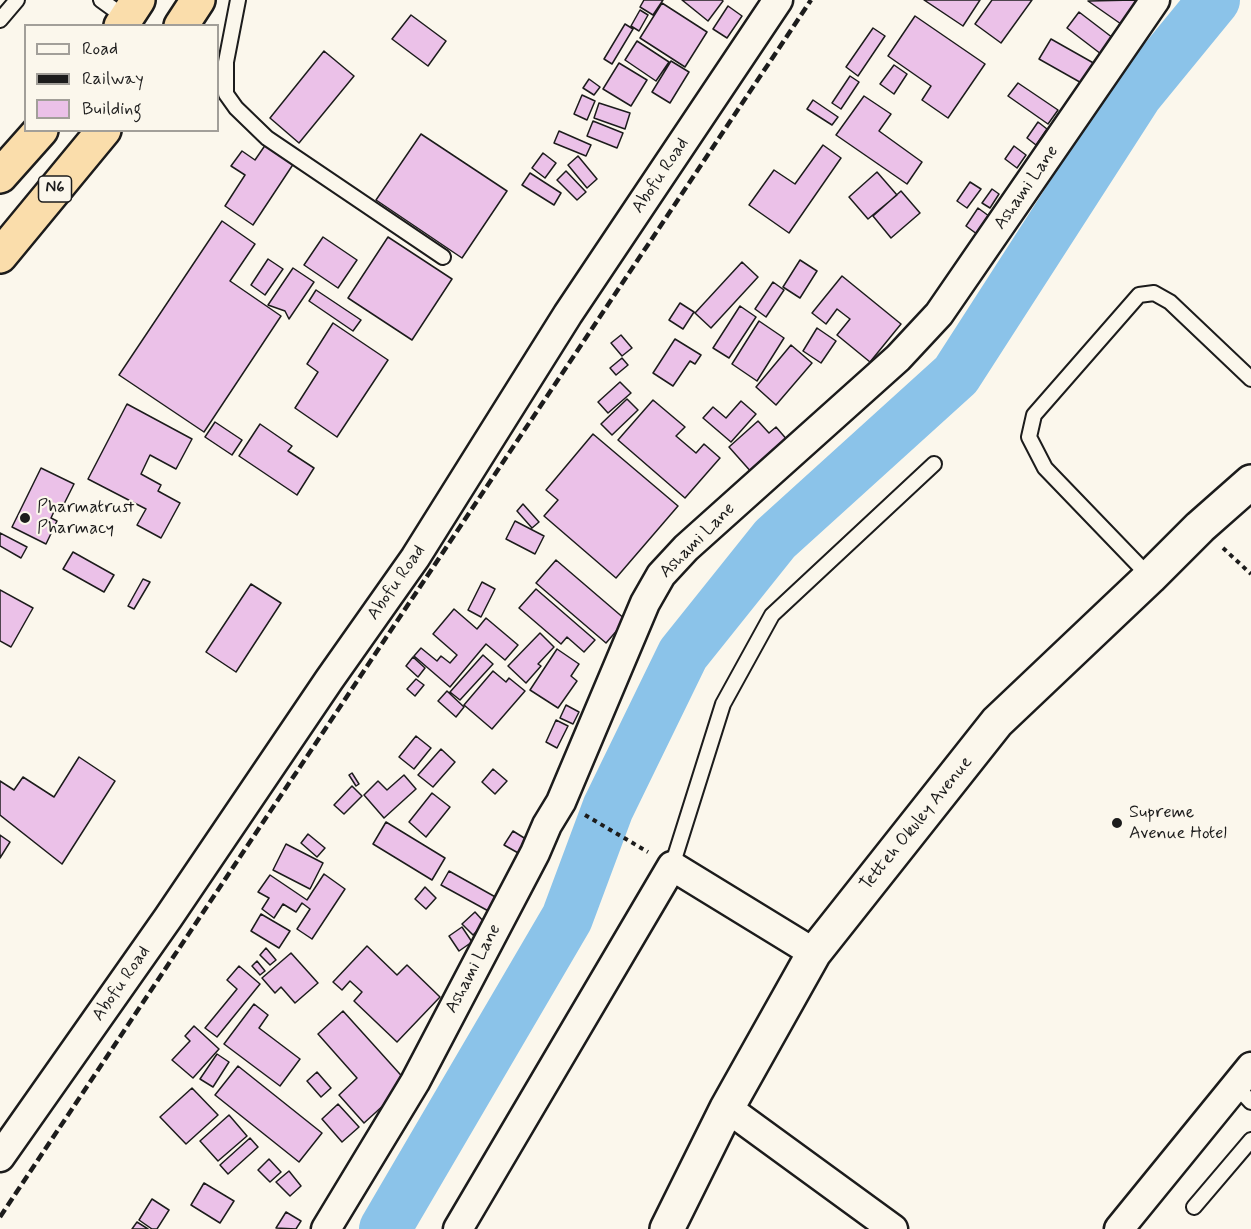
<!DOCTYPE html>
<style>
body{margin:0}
#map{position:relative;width:1251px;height:1229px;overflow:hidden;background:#fbf7ec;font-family:Mynerve,sans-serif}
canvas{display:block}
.legend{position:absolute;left:24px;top:24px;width:195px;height:108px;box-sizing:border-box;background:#fbf7ec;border:2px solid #a29f99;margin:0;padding:8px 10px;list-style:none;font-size:18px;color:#1c1c1c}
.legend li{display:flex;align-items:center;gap:12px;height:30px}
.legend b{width:30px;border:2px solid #a29f99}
</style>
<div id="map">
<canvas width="1251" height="1229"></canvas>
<ul class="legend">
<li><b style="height:8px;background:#fbf7ec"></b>Road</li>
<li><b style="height:8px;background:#1c1c1c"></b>Railway</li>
<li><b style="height:16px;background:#ebc1e8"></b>Building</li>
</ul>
</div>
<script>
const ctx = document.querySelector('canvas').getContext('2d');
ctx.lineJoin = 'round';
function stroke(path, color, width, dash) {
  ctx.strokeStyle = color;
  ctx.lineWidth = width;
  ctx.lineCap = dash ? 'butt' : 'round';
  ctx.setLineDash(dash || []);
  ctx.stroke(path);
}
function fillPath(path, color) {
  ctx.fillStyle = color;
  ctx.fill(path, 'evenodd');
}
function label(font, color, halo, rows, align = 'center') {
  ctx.font = font + ' Mynerve,sans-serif';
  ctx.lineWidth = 4.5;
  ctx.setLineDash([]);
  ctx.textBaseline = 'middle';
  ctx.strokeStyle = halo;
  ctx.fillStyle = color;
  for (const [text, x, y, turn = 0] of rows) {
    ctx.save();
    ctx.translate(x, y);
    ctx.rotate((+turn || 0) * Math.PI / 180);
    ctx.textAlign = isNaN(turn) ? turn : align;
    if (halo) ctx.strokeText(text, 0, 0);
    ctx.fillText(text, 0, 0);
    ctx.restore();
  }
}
const river = new Path2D(`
 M385 1229 567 918 608 808 683 654 775 539 956 375 1137 94 1214 0`);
const building = new Path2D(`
 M644 0H663L653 15 640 7Z
 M682 0H722L723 1 708 21Z
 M924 0H980L963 26Z
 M992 0H1032L1001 43 975 24Z
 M1135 0 1137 1 1121 24 1088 1Z
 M662 3 707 32 685 67 640 38Z
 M728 6 742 16 727 38 713 29Z
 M640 10 648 15 639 31 631 26Z
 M1079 12 1113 38 1101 54 1067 28Z
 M411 15 446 41 428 66 392 39Z
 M915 16 985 64 948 118 922 100 931 86 888 56Z
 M625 24 633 29 612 64 604 59Z
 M873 28 885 36 858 76 846 67Z
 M1051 39 1097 65 1085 85 1039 59Z
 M637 41 669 62 656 81 625 60Z
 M324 51 354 76 299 143 270 118Z
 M671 61 689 72 670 103 652 92Z
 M619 63 647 80 631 106 603 89Z
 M894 65 907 74 894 94 880 84Z
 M850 76 859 82 841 109 832 103Z
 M589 79 600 87 594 95 583 88Z
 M1018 83 1058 110 1048 124 1008 96Z
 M582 95 595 101 587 120 574 114Z
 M864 96 891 114 879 131 922 162 907 184 836 135Z
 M813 100 838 117 832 125 807 109Z
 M599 103 630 113 625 129 594 118Z
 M593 121 623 133 617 148 587 136Z
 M1038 122 1047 129 1036 145 1027 138Z
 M559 131 591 145 586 156 554 143Z
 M421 134 507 191 462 258 376 200Z
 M266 144 294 163 253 225 225 206 245 175 231 166 242 151 255 160Z
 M823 145 841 158 789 233 749 205 774 170 795 184Z
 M1014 146 1026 155 1017 168 1005 159Z
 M543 153 556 163 545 178 532 168Z
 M578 156 597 179 587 188 568 165Z
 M566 171 586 192 577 200 557 180Z
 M877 172 897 195 868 219 849 197Z
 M530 173 561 193 554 205 522 185Z
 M970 182 981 189 967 208 957 201Z
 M992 189 999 194 990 208 982 203Z
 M901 191 920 213 891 238 873 216Z
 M978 208 993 219 981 237 966 226Z
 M222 221 255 244 230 281 281 316 204 432 119 375Z
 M323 237 357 260 338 288 304 265Z
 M388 237 452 279 412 340 348 298Z
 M268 259 283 269 265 295 251 285Z
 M800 260 817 271 800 298 783 287Z
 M742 262 758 277 711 328 695 313Z
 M293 268 314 282 289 319 285 311 268 305Z
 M842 276 901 324 870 362 837 335 850 319 837 309 826 324 812 313Z
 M773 282 784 290 766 317 755 309Z
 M316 290 361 320 353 331 309 301Z
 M680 303 694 312 683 329 669 320Z
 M740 306 756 317 729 358 713 348Z
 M759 321 784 338 757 381 732 364Z
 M333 323 388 360 337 437 295 408 318 372 307 364Z
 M817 328 836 341 821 363 803 351Z
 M621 335 632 348 622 356 611 343Z
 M675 339 701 355 695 364 690 361 673 386 653 373Z
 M791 345 812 363 776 405 756 387Z
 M622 358 628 365 616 375 610 368Z
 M620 382 631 393 608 413 598 402Z
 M627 399 638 410 612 435 601 424Z
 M653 400 685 427 676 436 696 453 704 444 720 458 685 498 618 440Z
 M741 401 756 414 731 442 703 418 713 407 726 418Z
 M127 404 192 439 176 469 150 455 141 474 161 485 158 491 180 503 161 538 137 525 146 509 88 479Z
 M758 421 769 433 776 427 789 442 753 474 729 447Z
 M215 422 242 440 232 455 205 437Z
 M260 424 292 446 288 451 314 468 297 495 239 456Z
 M593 434 678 506 616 578 544 516 558 500 546 490Z
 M41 468 74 484 62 508 57 505 51 518 57 521 46 544 12 527Z
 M523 504 539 522 532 528 517 511Z
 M515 521 544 536 535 554 506 539Z
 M0 533 27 547 21 558 0 546Z
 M73 552 114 575 104 592 63 569Z
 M556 560 626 620 606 643 536 583Z
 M143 579 150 582 134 609 128 606Z
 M482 582 495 589 481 617 468 610Z
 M251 584 281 603 236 672 206 652Z
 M536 589 595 640 584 652 567 637 561 644 519 608Z
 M0 590 33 608 11 647 0 641Z
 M454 609 477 629 486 618 518 645 505 660 486 644 450 687 414 656 421 648 437 661 441 656 450 663 457 655 433 634Z
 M540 633 554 647 538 664 541 666 526 683 508 666Z
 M557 649 579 664 571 676 577 681 558 708 530 690Z
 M483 655 493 664 460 700 450 692Z
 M413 657 425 668 418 677 406 666Z
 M493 671 506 682 509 678 525 691 492 729 464 705Z
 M416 679 424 685 415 696 407 689Z
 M447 691 464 707 456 717 438 701Z
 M566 705 579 712 573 724 560 718Z
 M556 720 568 726 557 748 546 742Z
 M416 736 431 748 414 769 399 757Z
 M441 749 455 762 433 787 418 775Z
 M79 757 115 781 62 864 0 815V781L14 790 23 777 54 797Z
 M493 769 507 781 495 794 482 782Z
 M352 773 359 784 356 786 349 775Z
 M404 775 416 789 384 818 364 795 378 781 387 790Z
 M352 786 362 796 344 814 334 805Z
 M432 793 450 807 426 837 409 822Z
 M386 822 445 858 432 880 373 844Z
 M513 831 529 841 520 854 504 845Z
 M308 834 325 848 317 857 301 843Z
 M0 835 10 842 0 858Z
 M286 844 323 863 310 889 273 870Z
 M449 871 499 899 492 913 441 885Z
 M324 874 345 889 312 939 297 929 310 909 302 903 296 912 283 904 274 918 262 909 269 898 258 892 270 875 307 900Z
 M425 887 436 898 426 909 415 899Z
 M475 912 485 923 473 935 462 924Z
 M261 914 290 931 279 948 251 931Z
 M462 927 472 942 459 951 449 936Z
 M367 946 397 975 407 965 440 997 397 1042 354 1001 362 992 350 981 342 990 333 982Z
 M266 948 276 960 270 965 260 955Z
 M291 953 318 983 295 1003 281 987 275 993 262 978Z
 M257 961 265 971 260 975 252 966Z
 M239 966 260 984 217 1037 205 1028 237 989 227 980Z
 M254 1004 268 1015 259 1028 300 1059 280 1086 224 1044Z
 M343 1011 408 1083 364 1123 339 1095 357 1078 318 1034Z
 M194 1026 219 1049 193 1078 172 1060 190 1041 185 1036Z
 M217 1054 229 1062 213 1087 200 1079Z
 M238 1066 322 1133 299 1162 215 1095Z
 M317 1072 331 1088 321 1097 307 1081Z
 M192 1088 218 1115 186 1144 160 1117Z
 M338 1104 359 1127 342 1142 322 1119Z
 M229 1115 247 1136 218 1161 200 1141Z
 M250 1138 258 1147 228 1174 220 1165Z
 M269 1159 281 1172 270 1182 258 1170Z
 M289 1171 301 1186 290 1196 276 1182Z
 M204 1183 234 1201 220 1223 191 1205Z
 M152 1199 169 1210 157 1229H152L139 1220Z
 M286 1212 301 1221 296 1229 276 1228Z
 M137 1222 148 1229H132Z`);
const path = new Path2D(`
 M1223 548 1251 574
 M585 815 648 852`);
const lane = new Path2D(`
 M101 0 126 18
 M238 0 226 62V94L236 108 267 138 443 257
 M0 20 17 0
 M1150 577 1045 468 1029 437 1034 415 1139 295 1154 293 1170 302 1251 379
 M672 866 723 704 772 615 934 464
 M1236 1086 1251 1102
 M1194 1207 1251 1140`);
const street = new Path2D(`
 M727 1108 893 1229
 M0 1157 168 918 329 680 415 558 568 314 778 0
 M326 1229 415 1082 535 853 547 825 561 802 645 603 661 575 686 548 898 358 939 314 1155 0
 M458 1229 672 866 814 953
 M1119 1229 1251 1067`);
const secondary = new Path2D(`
 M667 1229 727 1108 814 953 997 722 1150 577 1200 527 1251 482`);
const highway = new Path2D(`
 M121 26 138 0
 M181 26 198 0
 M0 176 41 130
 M0 256 104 130`);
const rail = new Path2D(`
 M0 1217 811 0`);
const markers = [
 [25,518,6,"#1c1c1c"],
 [1117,823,6,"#1c1c1c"]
];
const shields = [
 [55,189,33]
];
const shieldNames = [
 ["N6",55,189]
];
const streetNames = [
 ["Abofu Road",661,176,-56],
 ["Ashami Lane",1027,188,-55],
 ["Ashami Lane",698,541,-45],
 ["Abofu Road",397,583,-55],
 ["Tetteh Okuley Avenue",917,824,-51],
 ["Ashami Lane",474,969,-62],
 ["Abofu Road",122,984,-55]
];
const poiNames = [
 ["Pharmatrust",37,508],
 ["Pharmacy",37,529],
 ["Supreme",1129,813],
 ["Avenue Hotel",1129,834]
];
stroke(river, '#8bc3e9', 52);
fillPath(building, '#ebc1e8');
stroke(building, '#1c1c1c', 1.5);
stroke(lane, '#1c1c1c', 18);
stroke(street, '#1c1c1c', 33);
stroke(secondary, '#1c1c1c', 38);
stroke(highway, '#1c1c1c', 38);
stroke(path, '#1c1c1c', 4, [4.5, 4.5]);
stroke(lane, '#fbf7ec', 14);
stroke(street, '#fbf7ec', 28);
stroke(secondary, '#fbf7ec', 33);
stroke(highway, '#faddab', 33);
stroke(rail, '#1c1c1c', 4.5, [9, 4.5]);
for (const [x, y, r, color] of markers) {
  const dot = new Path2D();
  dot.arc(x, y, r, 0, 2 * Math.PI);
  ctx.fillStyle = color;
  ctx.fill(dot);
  stroke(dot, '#fbf7ec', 2);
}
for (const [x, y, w] of shields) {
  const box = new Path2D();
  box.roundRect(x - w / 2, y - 13, w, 26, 4.5);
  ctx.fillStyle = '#fbf7ec';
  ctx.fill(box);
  stroke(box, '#1c1c1c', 1.5);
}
label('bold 16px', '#1c1c1c', null, shieldNames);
label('18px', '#1c1c1c', '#fbf7ec', streetNames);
label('18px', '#1c1c1c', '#fbf7ec', poiNames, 'left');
</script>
